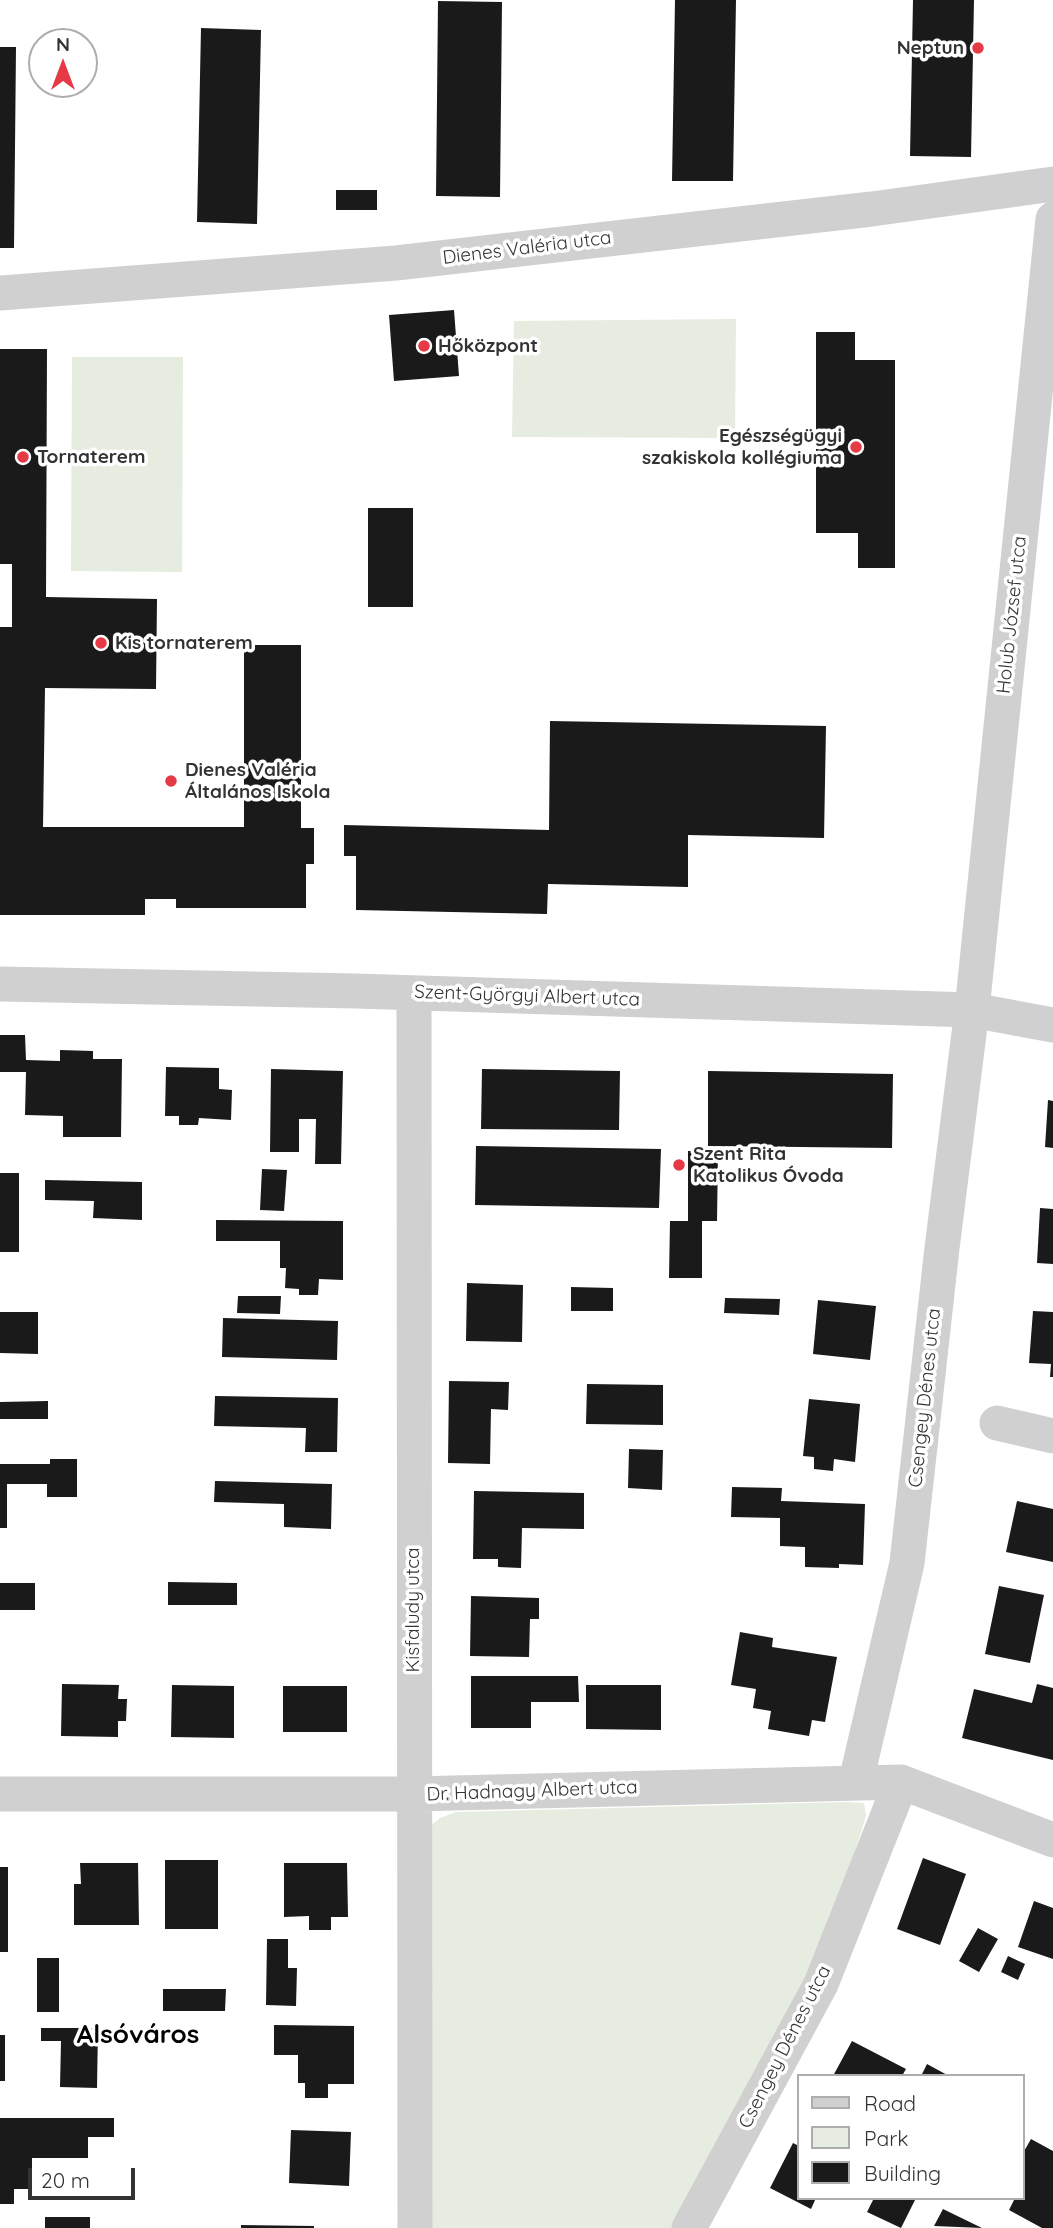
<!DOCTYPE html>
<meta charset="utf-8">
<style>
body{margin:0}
#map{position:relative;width:1053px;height:2228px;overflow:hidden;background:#fff;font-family:Quicksand,sans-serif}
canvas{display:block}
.legend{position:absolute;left:797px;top:2074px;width:228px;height:126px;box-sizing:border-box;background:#fff;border:2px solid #adadad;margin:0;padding:9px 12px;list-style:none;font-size:21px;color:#333}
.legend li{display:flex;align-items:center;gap:14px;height:35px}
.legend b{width:35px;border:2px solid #adadad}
.north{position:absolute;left:28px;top:28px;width:70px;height:70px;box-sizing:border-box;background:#fff;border:2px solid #adadad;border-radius:50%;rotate:0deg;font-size:19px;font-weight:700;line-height:28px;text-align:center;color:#333}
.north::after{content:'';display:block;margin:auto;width:24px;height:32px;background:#e63946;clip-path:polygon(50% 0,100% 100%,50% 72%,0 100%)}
.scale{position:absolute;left:28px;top:2168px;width:107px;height:32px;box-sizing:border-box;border:4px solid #333;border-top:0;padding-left:9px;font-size:21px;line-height:24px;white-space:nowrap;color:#333;-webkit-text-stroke:5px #fff;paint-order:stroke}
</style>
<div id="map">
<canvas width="1053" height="2228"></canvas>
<ul class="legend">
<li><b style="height:9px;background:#d0d0d0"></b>Road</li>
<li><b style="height:19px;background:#e6ecdf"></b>Park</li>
<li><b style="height:19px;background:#1a1a1a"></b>Building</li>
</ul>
<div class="north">N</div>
<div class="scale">20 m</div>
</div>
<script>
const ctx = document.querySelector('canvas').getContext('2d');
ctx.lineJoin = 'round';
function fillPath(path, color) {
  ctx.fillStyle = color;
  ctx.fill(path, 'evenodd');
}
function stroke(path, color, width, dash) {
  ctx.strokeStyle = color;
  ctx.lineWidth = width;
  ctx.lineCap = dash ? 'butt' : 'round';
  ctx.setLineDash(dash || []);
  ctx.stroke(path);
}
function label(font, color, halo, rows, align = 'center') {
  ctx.font = font + ' Quicksand,sans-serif';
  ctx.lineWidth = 7;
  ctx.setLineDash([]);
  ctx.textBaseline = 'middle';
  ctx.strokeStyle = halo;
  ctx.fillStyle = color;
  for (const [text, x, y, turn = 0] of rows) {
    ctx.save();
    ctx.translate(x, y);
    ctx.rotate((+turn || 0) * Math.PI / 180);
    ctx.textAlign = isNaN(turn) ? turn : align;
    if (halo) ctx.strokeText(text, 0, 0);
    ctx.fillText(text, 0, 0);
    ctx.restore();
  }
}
const green = new Path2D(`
 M736 319 735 438 512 437 514 321Z
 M72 357H183L182 572 71 571Z
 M847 1802 864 1803 866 1816 836 1911 794 2011 681 2228H431L429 1827 440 1818 456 1812Z`);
const building = new Path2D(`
 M675 0H736L733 181H672Z
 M913 0H974L971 157 910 156Z
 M438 1 502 2 500 197 436 196Z
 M201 28 261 30 257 224 197 222Z
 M0 47H16L14 248H0Z
 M336 190H377V210H336Z
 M454 310 459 376 394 381 389 315Z
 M816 332H855V360H895V568H858V533H816Z
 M0 349H47L46 597 157 599 156 689 45 688 43 827H244V645H301V828H314V864H306V908H176V899H145V915H0V627H12V564H0Z
 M368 508H413V607H368Z
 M550 721 826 726 824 838 688 835V887L548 884 547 914 356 910V856H344V825L549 830Z
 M0 1035H25L26 1060 60 1061V1050L93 1051V1059H122L121 1137H63V1116L25 1115 26 1072H0Z
 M166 1067 219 1068V1089L232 1090 231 1120 199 1118 198 1125H179V1116H165Z
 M271 1069 343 1071 341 1164H315L316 1119H299V1152H270Z
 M482 1069 620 1071 619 1130 481 1129Z
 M708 1071 893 1074 892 1148 708 1146Z
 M1048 1100 1053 1101V1148L1045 1147Z
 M476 1146 661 1149 659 1208 475 1205Z
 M688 1151H718L717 1221H702V1278H669L670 1221H688Z
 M262 1169 287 1170 284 1211 260 1210Z
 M0 1173H19V1252H0Z
 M45 1180 142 1182V1220L93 1218 94 1201 45 1200Z
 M1040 1208 1053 1209V1264L1037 1263Z
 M216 1220 343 1221V1280L319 1279 318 1295H299V1289L285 1288 286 1268H280V1241H216Z
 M467 1283 523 1285 522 1342 466 1341Z
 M571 1287 613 1288V1311H571Z
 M238 1296H281L280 1314 237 1313Z
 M725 1298 780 1299 779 1315 724 1313Z
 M818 1300 876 1306 870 1360 813 1354Z
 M1033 1311 1053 1312V1377H1050L1051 1364 1029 1363Z
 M0 1312H38V1354L0 1353Z
 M223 1318 338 1321 337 1360 222 1357Z
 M449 1381 509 1382 508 1410 491 1409 490 1464 448 1463Z
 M587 1384 663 1385V1425L586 1424Z
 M215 1396 338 1398 337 1452H305L306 1428 214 1426Z
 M809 1399 860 1404 855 1462 834 1459 833 1471 814 1469V1457L803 1456Z
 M48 1401V1419H0V1402Z
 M629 1449 663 1450 662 1490 628 1488Z
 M50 1459H77V1497H47V1484H7V1528H0V1464H50Z
 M215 1481 332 1484 331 1529 284 1527V1504L214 1502Z
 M732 1487 782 1488 781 1501 865 1504 863 1565 839 1564V1568L805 1567V1547L780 1546V1518L731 1517Z
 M474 1491 584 1493V1529L522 1528 521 1568 498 1567V1559H473Z
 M1017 1501 1053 1509V1562L1006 1552Z
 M168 1582 237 1583V1605H168Z
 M0 1583H35V1610H0Z
 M999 1586 1044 1595 1030 1663 985 1654Z
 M471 1596 539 1598V1619H530L529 1657 470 1656Z
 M740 1632 773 1638 772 1647 837 1657 825 1722 812 1720 809 1736 768 1729 771 1711 753 1708 756 1689 731 1685Z
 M471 1676H578L579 1702H531V1728H471Z
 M62 1684 119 1685 118 1699H127L126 1721H118V1737L61 1736Z
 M1037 1684 1053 1688V1760L962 1738 974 1689 1032 1703Z
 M172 1685 234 1686V1738L171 1737Z
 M586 1685H661V1730L586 1729Z
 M283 1686H347V1732H283Z
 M923 1858 966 1874 940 1945 897 1929Z
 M165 1860H218V1929H165Z
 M80 1863H138L139 1925H74V1884H81Z
 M284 1863H347L348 1917H331V1930H309V1916L284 1917Z
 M0 1867H8V1952H0Z
 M1034 1901 1053 1908V1959L1018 1947Z
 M978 1928 998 1939 979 1972 959 1961Z
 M267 1939H288V1968H297L296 2006 266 2005Z
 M1008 1956 1025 1964 1018 1980 1001 1972Z
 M37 1958H59V2012H37Z
 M163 1989H226L225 2011H163Z
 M274 2025 354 2026V2084H328V2098H305V2083H298V2055H274Z
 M41 2028H98L97 2088 60 2087 61 2041H41Z
 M0 2035H5V2081H0Z
 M852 2041 906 2069 902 2076H833Z
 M927 2064 949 2076H921Z
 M0 2118H114V2137H88V2158H32V2189H14V2204H0Z
 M291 2130 351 2132 349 2186 289 2183Z
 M1031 2139 1053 2151V2228H1042L1009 2210 1015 2198H1023V2153Z
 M793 2143 799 2146V2198H816L811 2209 770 2188Z
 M874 2198H916L901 2228 867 2212Z
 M943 2209 982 2228 934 2226Z
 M45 2217H90V2228H45Z
 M241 2225 314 2226V2228H241Z`);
const minor = new Path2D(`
 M0 293 396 263 872 209 1053 184
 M0 984 355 991 972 1010 1053 1025
 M414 993 415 2228
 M997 1423 1053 1436
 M856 1781 907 1563 942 1248 972 1010 1053 219
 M0 1794H413L901 1782 1053 1840
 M689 2228 821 1984 901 1782`);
const markers = [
 [978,48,7,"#e63946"],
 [424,346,7,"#e63946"],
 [856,447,7,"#e63946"],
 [23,457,7,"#e63946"],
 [101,643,7,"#e63946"],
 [171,781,7,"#e63946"],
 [679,1165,7,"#e63946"]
];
const poiNames = [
 ["Neptun",964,48,"right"],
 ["Hőközpont",438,346],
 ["Egészségügyi",842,436,"right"],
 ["szakiskola kollégiuma",842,458,"right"],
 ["Tornaterem",37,457],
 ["Kis tornaterem",115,643],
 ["Dienes Valéria",185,770],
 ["Általános Iskola",185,792],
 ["Szent Rita",693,1154],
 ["Katolikus Óvoda",693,1176]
];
const streetNames = [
 ["Dienes Valéria utca",527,248,-7],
 ["Holub József utca",1012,615,-84],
 ["Szent-Györgyi Albert utca",527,996,2],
 ["Csengey Dénes utca",925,1398,-84],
 ["Kisfaludy utca",413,1610,-90],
 ["Dr. Hadnagy Albert utca",532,1791,-2],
 ["Csengey Dénes utca",785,2047,-63]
];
const districtNames = [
 ["Alsóváros",138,2035]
];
fillPath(green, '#e6ecdf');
fillPath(building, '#1a1a1a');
stroke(minor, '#d0d0d0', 35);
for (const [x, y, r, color] of markers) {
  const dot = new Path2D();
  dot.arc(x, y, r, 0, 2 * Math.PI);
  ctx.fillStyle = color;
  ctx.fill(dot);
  stroke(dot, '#fff', 2.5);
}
label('bold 19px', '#333', '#fff', poiNames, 'left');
label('19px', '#333', '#fff', streetNames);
label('bold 26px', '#000', '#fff', districtNames);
</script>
